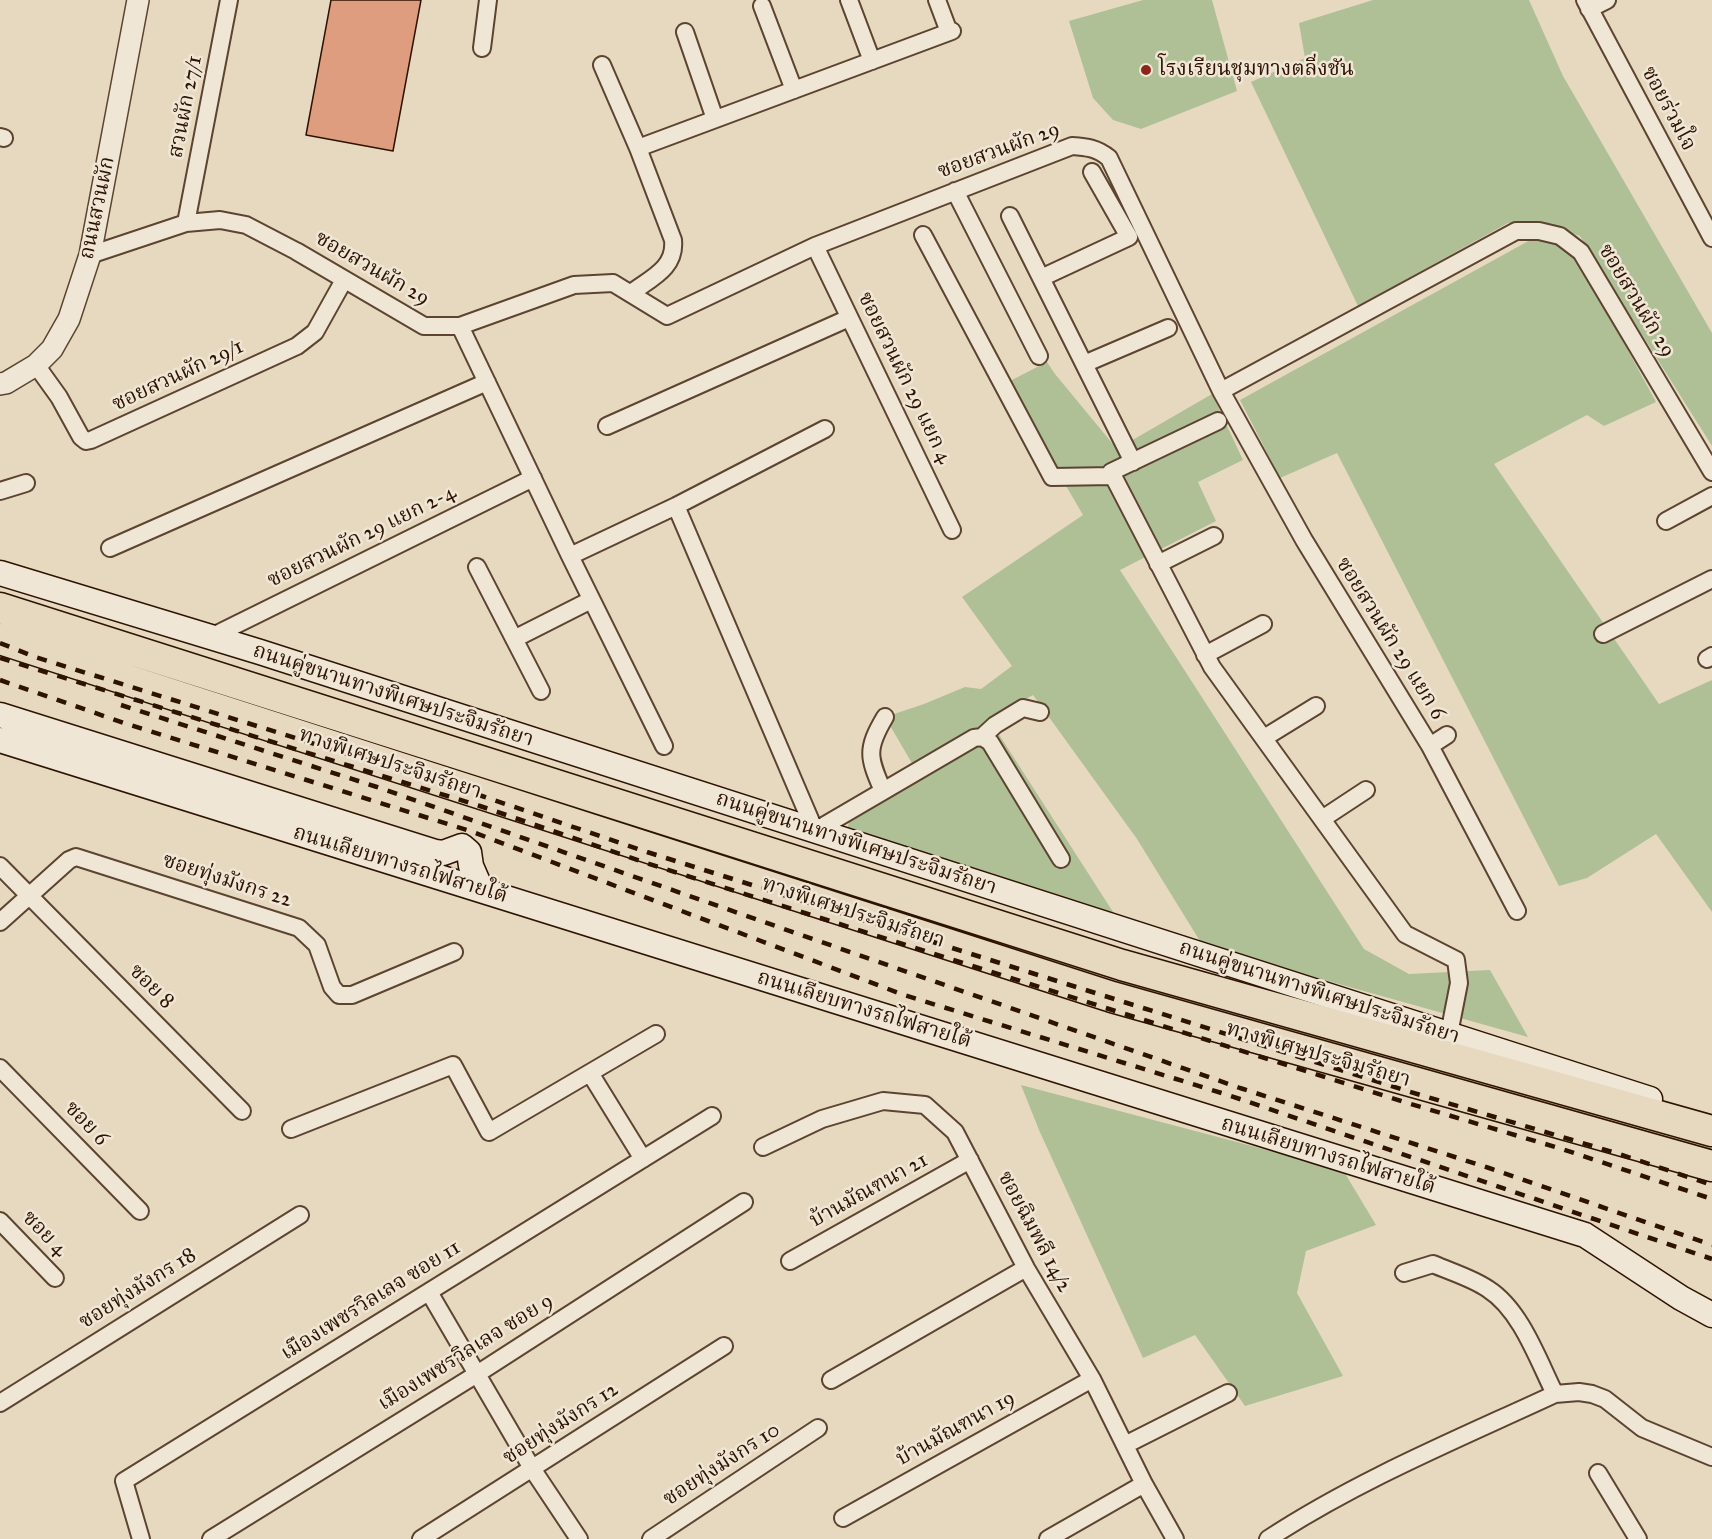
<!DOCTYPE html>
<meta charset="utf-8">
<style>
body{margin:0}
canvas{display:block;background:#e7d9c0}
</style>
<canvas width="1712" height="1539"></canvas>
<script>
const ctx = document.querySelector('canvas').getContext('2d');
ctx.lineJoin = 'round';
function fillPath(path, color) {
  ctx.fillStyle = color;
  ctx.fill(path, 'evenodd');
}
function stroke(path, color, width, dash) {
  ctx.strokeStyle = color;
  ctx.lineWidth = width;
  ctx.lineCap = dash ? 'butt' : 'round';
  ctx.setLineDash(dash || []);
  ctx.stroke(path);
}
function label(font, color, halo, rows, align = 'center') {
  ctx.font = font + ' "IM FELL Great Primer","Noto Serif Thai",serif';
  ctx.lineWidth = 5;
  ctx.setLineDash([]);
  ctx.textBaseline = 'middle';
  ctx.strokeStyle = halo;
  ctx.fillStyle = color;
  for (const [text, x, y, turn = 0] of rows) {
    ctx.save();
    ctx.translate(x, y);
    ctx.rotate((+turn || 0) * Math.PI / 180);
    ctx.textAlign = isNaN(turn) ? turn : align;
    if (halo) ctx.strokeText(text, 0, 0);
    ctx.fillText(text, 0, 0);
    ctx.restore();
  }
}
const green = new Path2D(`
 M1143 0H1212L1237 91 1141 129 1113 120 1093 98 1069 21Z
 M1373 0H1529L1563 76 1712 333V446L1580 236 1537 222 1508 223 1358 306 1251 82 1305 58 1299 23Z
 M1532 239 1569 242 1656 402 1604 426 1587 415 1494 464 1659 704 1712 680V912L1656 834 1587 878 1559 886 1337 453 1280 478 1240 400Z
 M1047 362 1055 374 1117 449 1212 394 1243 460 1198 482 1216 521 1120 570 1364 949 1409 974 1490 970 1528 1037 1203 946 1137 839 1033 695 989 719 1115 915 847 830 850 818 920 777 885 717 924 704 965 687 981 689 1012 666 962 597 1083 515 1006 383Z
 M1021 1085 1343 1170 1376 1225 1306 1251 1297 1293 1343 1376 1245 1406 1195 1335 1143 1358 1039 1130Z`);
const building = new Path2D(`
 M331 0H421L393 151 306 135Z`);
const minor = new Path2D(`
 M849 0 872 61
 M937 0 949 32
 M1585 0 1712 238
 M762 6 794 90
 M1589 9 1607 0
 M685 32 715 119
 M482 48 488 0
 M602 65 638 148
 M0 137 4 138
 M955 191 1039 356
 M1010 216 1133 462
 M186 223 229 0
 M923 235 1052 477 1113 476
 M815 246 952 530
 M90 255 186 223 220 220 246 225 296 251 424 326H460L574 285 613 283 667 316 815 246 1072 146C1087 147 1097 148 1109 158L1221 391 1516 231H1539L1560 236 1581 252 1712 472
 M1041 278 1129 237 1092 172
 M631 293C651 278 676 268 673 240L638 148 952 31
 M460 326 570 556 664 746
 M1084 364 1168 328
 M36 365 59 397 81 437 86 441 91 440 297 346 315 332 344 280
 M1221 391 1304 540 1430 746 1517 911
 M1218 421 1111 472 1212 667 1405 934 1456 960 1459 983 1449 1034
 M607 426 849 318
 M0 491 26 483
 M676 506 815 831 974 738 982 737 990 742 1061 859
 M1666 521 1712 496
 M110 548 487 382
 M570 556 676 506 825 429
 M1158 564 1214 536
 M477 567 541 691
 M1603 634 1712 579
 M211 637 533 478
 M514 639 591 600
 M1205 655 1263 624
 M1707 659 1712 656
 M982 737 995 725 1023 708 1040 712
 M1264 738 1316 706
 M1430 746 1447 735
 M883 791C868 757 866 749 885 717
 M1322 819 1366 790
 M0 866 242 1111
 M0 922 69 860 76 857 299 928 317 945 332 987 339 995H352L454 952
 M0 1068 140 1211
 M590 1073 643 1159
 M291 1129 453 1065 489 1132 656 1034
 M763 1147 822 1119 883 1101 925 1105 955 1132 1026 1268 1092 1379 1144 1484 1175 1539
 M0 1221 55 1278
 M790 1261 970 1160
 M1404 1273 1433 1264C1451 1272 1472 1278 1488 1289 1521 1310 1538 1360 1555 1394
 M429 1292 533 1470 579 1539
 M831 1380 1026 1268
 M0 1403 300 1215
 M1125 1445 1228 1393
 M1598 1473 1638 1539
 M843 1518 1092 1379
 M141 1539 124 1481 712 1116
 M211 1539 477 1374 744 1202
 M421 1539 724 1346
 M651 1539 818 1428
 M1048 1539 1144 1484
 M1268 1539C1358 1480 1458 1439 1555 1394L1579 1392 1592 1394 1605 1399 1642 1428 1712 1457`);
const tertiary = new Path2D(`
 M0 384 6 383 36 365 52 349 69 319 90 255 138 0`);
const secondary = new Path2D(`
 M0 573 260 652 1650 1099
 M0 715 435 852 443 853 462 846 469 852 471 866 481 889
 M0 740 1585 1235 1681 1298 1712 1315`);
const motorway = new Path2D(`
 M0 608 1122 965 1712 1131
 M0 639 1112 997 1712 1166`);
const rail = new Path2D(`
 M0 643 35 657 482 796 647 852 1407 1091 1616 1153 1712 1185
 M0 658 480 806 643 862 1404 1102 1562 1149 1712 1199
 M0 680 127 724 470 831 904 995 1228 1095 1712 1259
 M121 705 377 787 1240 1088 1489 1168 1712 1245`);
const markers = [
 [1146,70,6,"#8f2418"]
];
const poiNames = [
 ["โรงเรียนชุมทางตลิ่งชัน",1158,70]
];
const streetNames = [
 ["สวนผัก 27/1",186,107,-79],
 ["ซอยร่วมใจ",1668,109,62],
 ["ซอยสวนผัก 29",999,151,-20],
 ["ถนนสวนผัก",98,208,-78],
 ["ซอยสวนผัก 29",372,269,30],
 ["ซอยสวนผัก 29",1636,301,59],
 ["ซอยสวนผัก 29/1",178,376,-25],
 ["ซอยสวนผัก 29 แยก 4",904,378,64],
 ["ซอยสวนผัก 29 แยก 2-4",362,537,-26],
 ["ซอยสวนผัก 29 แยก 6",1390,639,58],
 ["ถนนคู่ขนานทางพิเศษประจิมรัถยา",393,696,18],
 ["ทางพิเศษประจิมรัถยา",390,764,18],
 ["ถนนคู่ขนานทางพิเศษประจิมรัถยา",856,844,18],
 ["ถนนเลียบทางรถไฟสายใต้",400,865,17],
 ["ซอยทุ่งมังกร 22",227,881,18],
 ["ทางพิเศษประจิมรัถยา",853,913,18],
 ["ซอย 8",151,987,45],
 ["ถนนคู่ขนานทางพิเศษประจิมรัถยา",1319,993,18],
 ["ถนนเลียบทางรถไฟสายใต้",864,1010,17],
 ["ทางพิเศษประจิมรัถยา",1318,1055,16],
 ["ซอย 6",86,1124,46],
 ["ถนนเลียบทางรถไฟสายใต้",1328,1156,17],
 ["บ้านมัณฑนา 21",869,1191,-29],
 ["ซอยฉิมพลี 14/2",1034,1232,62],
 ["ซอย 4",44,1234,46],
 ["ซอยทุ่งมังกร 18",138,1289,-32],
 ["เมืองเพชรวิลเลจ ซอย 11",371,1301,-32],
 ["เมืองเพชรวิลเลจ ซอย 9",466,1353,-32],
 ["ซอยทุ่งมังกร 12",561,1424,-33],
 ["บ้านมัณฑนา 19",956,1429,-29],
 ["ซอยทุ่งมังกร 10",722,1465,-33]
];
fillPath(green, '#afc097');
fillPath(building, '#de9d7e');
stroke(building, '#2e1300', 1.5);
stroke(minor, '#5c4430', 20);
stroke(tertiary, '#5c4430', 24);
stroke(secondary, '#2e1300', 27);
stroke(motorway, '#2e1300', 33);
stroke(minor, '#efe6d6', 16);
stroke(tertiary, '#efe6d6', 21);
stroke(secondary, '#efe6d6', 24);
stroke(motorway, '#e7d9c0', 30);
stroke(rail, '#2e1300', 4.5, [10, 10]);
for (const [x, y, r, color] of markers) {
  const dot = new Path2D();
  dot.arc(x, y, r, 0, 2 * Math.PI);
  ctx.fillStyle = color;
  ctx.fill(dot);
  stroke(dot, '#efe6d6', 2);
}
label('21px', '#2e1300', '#efe6d6', poiNames, 'left');
label('21px', '#2e1300', '#efe6d6', streetNames);
</script>
